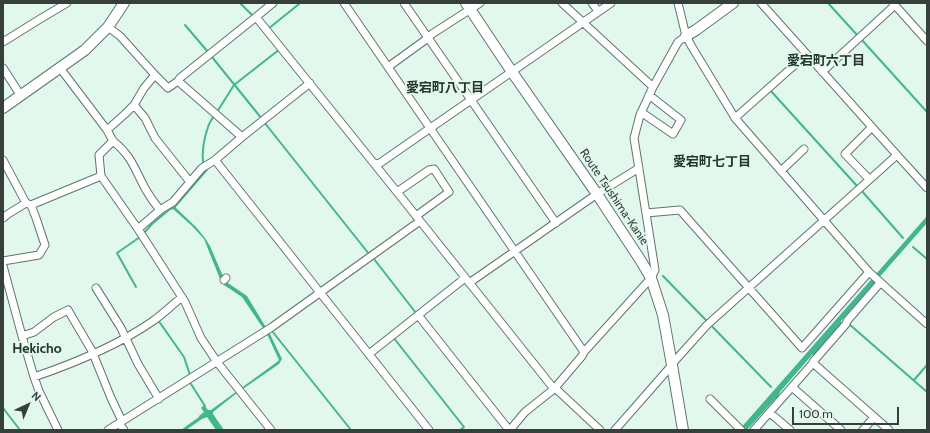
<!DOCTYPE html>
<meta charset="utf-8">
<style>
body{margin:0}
#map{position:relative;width:930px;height:433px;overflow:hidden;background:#e2f8ed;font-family:Cabin,sans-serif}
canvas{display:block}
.frame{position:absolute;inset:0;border:4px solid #363f3b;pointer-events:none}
.north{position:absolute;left:8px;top:385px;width:40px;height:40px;-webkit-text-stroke:3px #e2f8ed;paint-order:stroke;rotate:44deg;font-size:11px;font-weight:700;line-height:16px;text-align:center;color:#363f3b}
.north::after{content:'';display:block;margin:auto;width:14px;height:18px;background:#363f3b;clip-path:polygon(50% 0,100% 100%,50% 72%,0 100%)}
.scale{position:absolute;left:792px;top:407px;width:107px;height:18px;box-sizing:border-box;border:2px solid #363f3b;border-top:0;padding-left:5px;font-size:12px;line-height:14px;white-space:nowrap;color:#363f3b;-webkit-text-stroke:3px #e2f8ed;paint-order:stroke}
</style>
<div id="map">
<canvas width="930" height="433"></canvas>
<div class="frame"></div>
<div class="north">N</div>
<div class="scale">100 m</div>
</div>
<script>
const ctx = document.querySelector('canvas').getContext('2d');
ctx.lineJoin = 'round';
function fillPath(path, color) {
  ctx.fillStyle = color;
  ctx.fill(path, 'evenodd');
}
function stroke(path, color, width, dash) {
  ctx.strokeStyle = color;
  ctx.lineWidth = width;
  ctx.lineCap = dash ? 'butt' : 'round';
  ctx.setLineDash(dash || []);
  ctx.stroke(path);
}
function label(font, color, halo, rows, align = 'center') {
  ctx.font = font + ' Cabin,"Noto Sans JP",sans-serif';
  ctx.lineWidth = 4;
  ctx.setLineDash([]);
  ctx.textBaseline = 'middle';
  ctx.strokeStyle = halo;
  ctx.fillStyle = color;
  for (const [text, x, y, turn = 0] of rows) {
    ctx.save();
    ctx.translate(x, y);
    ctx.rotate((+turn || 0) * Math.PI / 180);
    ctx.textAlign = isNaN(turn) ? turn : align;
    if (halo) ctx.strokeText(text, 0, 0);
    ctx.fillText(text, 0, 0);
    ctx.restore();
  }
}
const water = new Path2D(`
 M204 164 208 170 176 207V208L196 227 205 238 210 246 225 281 247 296 270 334 282 359 279 364 237 393 213 412V414L224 430H216L207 417 202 419 186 430H181L199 417V416L204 412 201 408 204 405 208 410H211L277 362 279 360 267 334 242 297 224 285 220 279 204 239 192 226 172 208 205 170Z
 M927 216V223L841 321V325L816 354 812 355 780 392 778 397 775 399 747 430H739Z`);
const stream = new Path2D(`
 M240 3 253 16
 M828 3 858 36
 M185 25 208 52
 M268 29 299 4 298 3
 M861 39 927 112
 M212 57 262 119
 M770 90 857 186
 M217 112 234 85 280 49 279 48
 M264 122 369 254
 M203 164C202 152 204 138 208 127 209 123 212 119 214 116
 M861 190 903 238
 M144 233 152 224 170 209 174 208
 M913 247 927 259
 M374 259 416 313H415
 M663 276 771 387
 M136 287 117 253 140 237
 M158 320 184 357 190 375
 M849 324 927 392
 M272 331 351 430
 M393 337 464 427 460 430
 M914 380 927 365
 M191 384 205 406
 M3 408 20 430`);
const street = new Path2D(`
 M273 3 256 17 397 192 554 389
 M344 3 584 352
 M404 3 556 223
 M562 3 653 87
 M592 3 598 11
 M678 3 686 36 692 47 735 118 869 272 927 324
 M761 3 897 155
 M893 3 927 41
 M108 27 120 36 155 75 168 88 178 81 180 78 256 17
 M3 42 40 19 67 3
 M388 67 428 38 432 34 480 3
 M3 68 21 96
 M60 68 107 130 113 141 99 155 101 176 138 229 185 302 201 338 217 362 271 430
 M822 72 895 5
 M178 81 242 137
 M134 105 145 118 155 138 190 182
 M641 112 673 134 681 120 649 95
 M735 118 807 54
 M107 130 125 114 134 105 144 88 155 75
 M113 141C132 156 135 170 146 190 150 197 155 204 160 210
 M3 160 26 203 8 214 3 218
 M215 160 429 430
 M375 164 380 163 611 3
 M781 171 804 149
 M869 179 845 154 872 127
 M397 192 429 170 434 169 449 192 416 216
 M31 205 101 176
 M646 213 680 210 802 348 869 272
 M138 229 160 210 173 202 202 168 215 160 242 137 310 83
 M3 261 39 255 45 245 36 218 31 205 26 203
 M3 266 22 336 34 377 39 391 58 430
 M224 280 226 278
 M469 283 597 194 639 168
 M96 288 121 328 138 364 159 399
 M418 315 509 430
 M22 336 34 332 54 317 68 310 92 351 111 398 122 421
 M369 354 465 278
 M813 363 889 430
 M672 364 707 325 897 155 927 188
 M34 377C75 363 117 346 153 321 163 314 172 305 182 297
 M792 387 841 430
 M555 388 600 430
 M710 399 741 430
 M770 413 790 430
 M119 423 124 430
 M108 430 272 327 420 221
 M510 430 525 412 554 389 582 356 584 352 651 278 655 270 634 138 640 115 653 87 678 42 686 36
 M615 430 672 365
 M754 430 813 363V362L846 324 847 321 880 283
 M863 430 874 417`);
const secondary = new Path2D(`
 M466 3 512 72 597 194 641 261 651 278 663 315 672 365 683 430
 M686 36 696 30 733 3
 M3 108 85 50 108 27 124 3`);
const streetNames = [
 ["Route Tsushima-Kanie",614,197,56]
];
const neighbourhoodNames = [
 ["愛宕町六丁目",826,61],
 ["愛宕町八丁目",445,88],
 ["愛宕町七丁目",712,162]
];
const quarterNames = [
 ["Hekicho",37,349]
];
fillPath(water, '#42b68c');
stroke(stream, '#42b68c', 2);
stroke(street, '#61756c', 9);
stroke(secondary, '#61756c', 12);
stroke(street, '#fff', 7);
stroke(secondary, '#fff', 10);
label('12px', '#363f3b', '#e2f8ed', streetNames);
label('bold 13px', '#24362e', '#e2f8ed', neighbourhoodNames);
label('bold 14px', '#24362e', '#e2f8ed', quarterNames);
</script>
